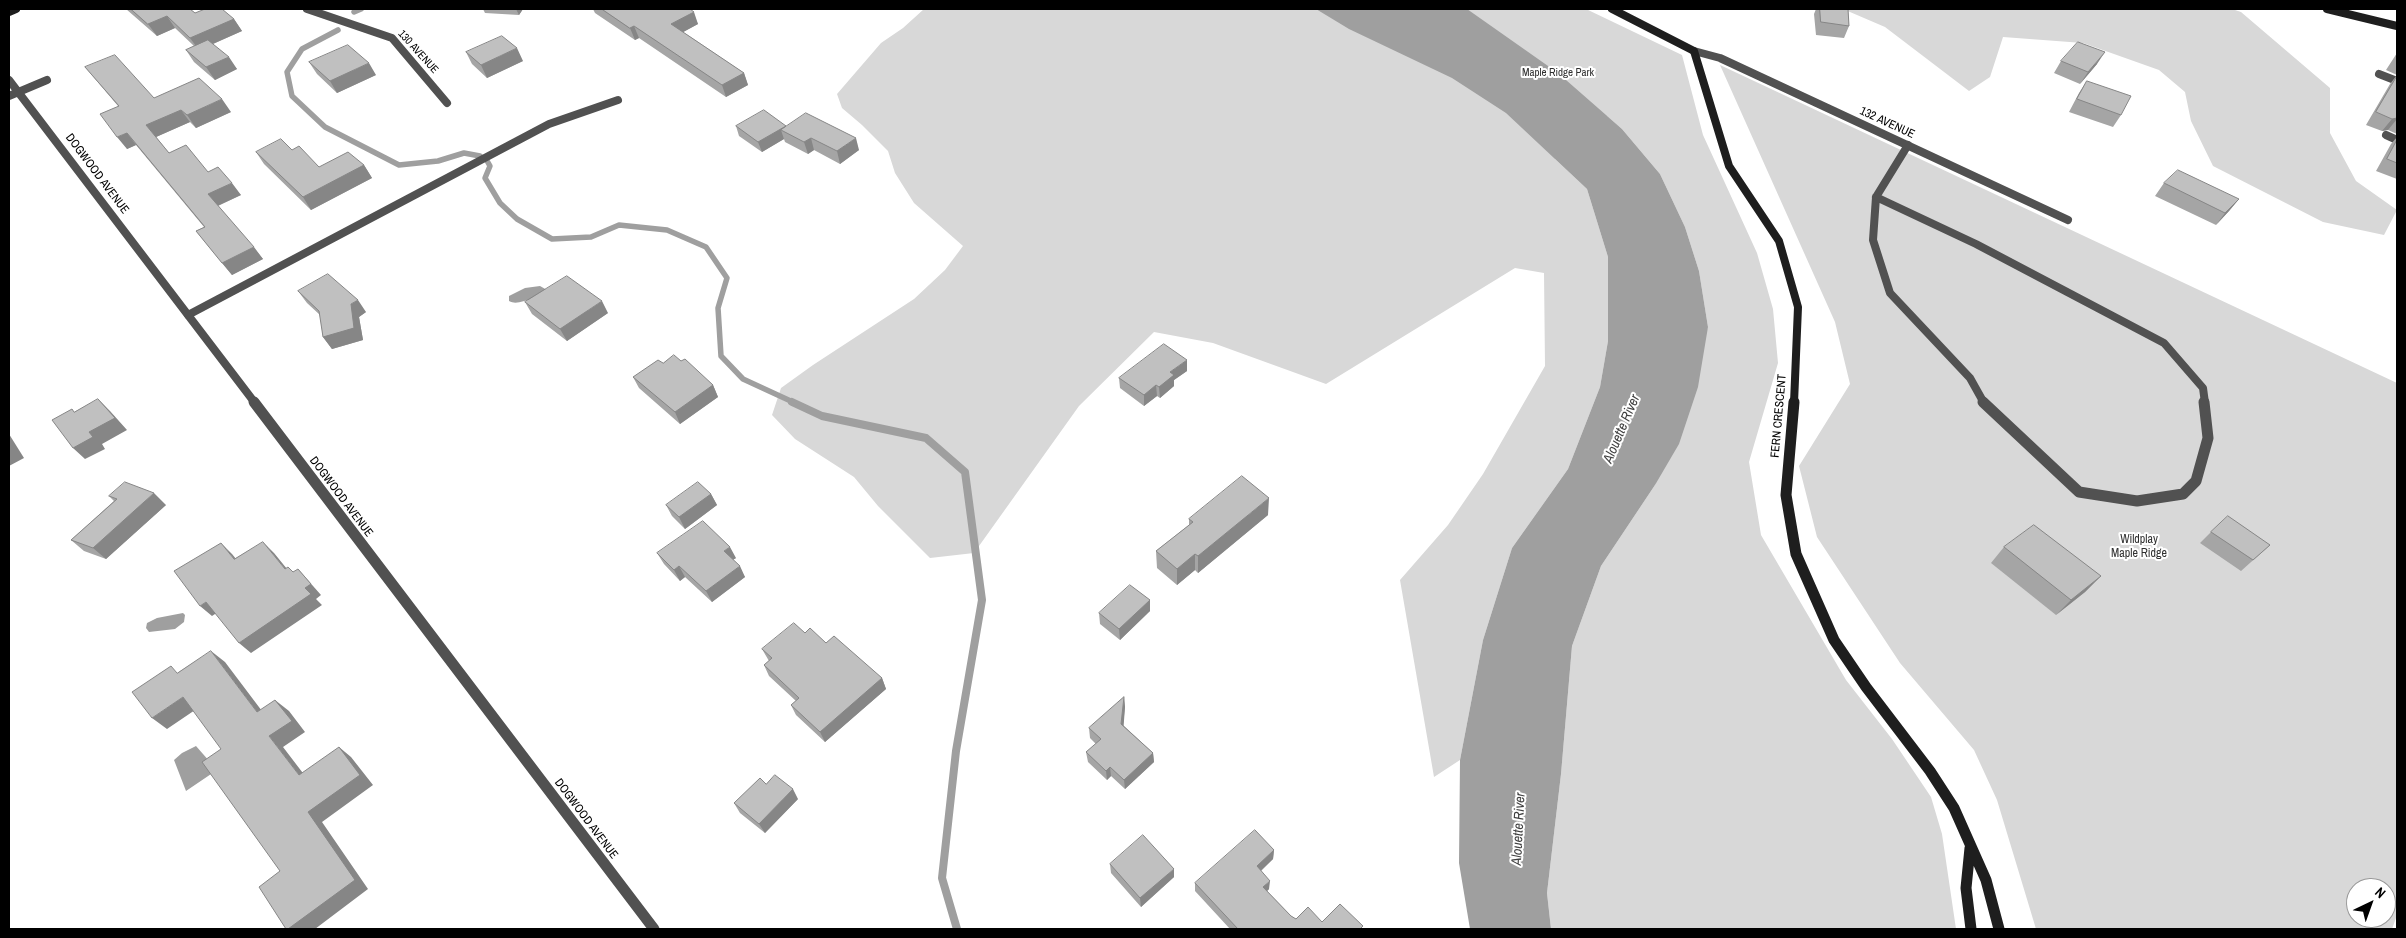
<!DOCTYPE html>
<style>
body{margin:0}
#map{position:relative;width:2406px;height:938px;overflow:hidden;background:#fff;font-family:"Archivo Narrow",sans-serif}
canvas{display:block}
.frame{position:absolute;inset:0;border:10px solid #000;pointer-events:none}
.north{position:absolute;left:2346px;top:878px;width:50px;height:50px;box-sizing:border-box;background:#fff;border:1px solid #999;border-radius:50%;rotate:42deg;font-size:14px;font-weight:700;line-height:20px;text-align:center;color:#000}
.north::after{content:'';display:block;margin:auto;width:18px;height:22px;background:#000;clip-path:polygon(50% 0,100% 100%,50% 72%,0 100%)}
</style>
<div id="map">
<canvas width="2406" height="938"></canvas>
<div class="frame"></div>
<div class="north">N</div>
</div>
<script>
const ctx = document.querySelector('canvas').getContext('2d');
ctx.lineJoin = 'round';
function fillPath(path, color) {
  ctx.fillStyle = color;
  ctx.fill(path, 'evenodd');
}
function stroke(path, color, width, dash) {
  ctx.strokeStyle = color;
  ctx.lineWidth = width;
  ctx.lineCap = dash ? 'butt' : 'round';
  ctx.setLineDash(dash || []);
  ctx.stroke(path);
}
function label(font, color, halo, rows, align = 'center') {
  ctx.font = font + ' "Archivo Narrow",sans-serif';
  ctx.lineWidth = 4;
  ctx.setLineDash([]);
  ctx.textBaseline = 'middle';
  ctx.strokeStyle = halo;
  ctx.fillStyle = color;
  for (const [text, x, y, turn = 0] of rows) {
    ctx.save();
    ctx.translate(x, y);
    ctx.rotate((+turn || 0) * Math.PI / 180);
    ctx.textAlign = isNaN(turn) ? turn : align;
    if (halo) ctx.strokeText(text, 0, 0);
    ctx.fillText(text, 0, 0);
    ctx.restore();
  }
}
const green = new Path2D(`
 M924 9H1586L1682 55 1703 135 1757 253 1773 309 1778 363 1749 462 1761 535 1846 680 1892 739 1931 797 1942 834 1956 929H1551L1547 893 1561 774 1572 646 1601 566 1655 485 1708 327 1699 271 1685 227 1660 174 1622 129 1607 116 1555 159 1587 189 1608 257V341L1600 387 1568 469 1512 548 1483 640 1460 760 1434 777 1400 580 1448 525 1483 474 1545 366 1544 273 1515 268 1326 384 1213 343 1154 332 1079 406 974 553 930 558 878 506 854 477 795 439 772 415 781 388 813 365 914 299 945 270 963 246 914 203 895 173 888 151 862 125 842 108 837 94 881 43 903 28Z
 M1843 9H2232L2241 12 2330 88V133L2356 181 2397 210 2384 235 2323 222 2213 166 2191 121 2185 92 2159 70 2083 43 2003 37 1990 77 1969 91 1885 27Z
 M1720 65 2397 383V915L2392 929H2036L1997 800 1974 750 1900 663 1817 537 1799 466 1850 384 1835 322ZM2356 888H2386V918H2356Z`);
const water = new Path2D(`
 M1316 9H1467L1558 73 1622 129 1660 174 1685 227 1699 271 1708 327 1698 387 1679 444 1655 485 1601 566 1572 646 1561 774 1547 893 1551 929H1470L1459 863 1460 760 1483 640 1512 548 1568 469 1600 387 1608 341V257L1587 189 1506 113 1452 78 1349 29Z
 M540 286 547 290 535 300C525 298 518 306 509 301V296L525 288Z
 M183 613 185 615 184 622 175 629 149 632 146 628 147 623 157 618Z
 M196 746 217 770 186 791 174 760 182 753Z`);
const streamFar1 = new Path2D(`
 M354 12 361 9
 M338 30 302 49 287 72 292 96 325 127 399 165 438 161 464 153 480 156
 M486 159 490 166 485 178 500 203 517 219 552 239 591 237 619 225 667 230 706 247 727 278 718 308 721 356 743 379 795 403`);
const stream = new Path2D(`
 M792 402 822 416 926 438 965 472 982 600 956 751 942 878 957 929`);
const laneFar1 = new Path2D(`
 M2379 74 2397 81
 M9 96 47 80
 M2386 135 2397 140
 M1876 197 1976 244 2164 343 2203 388 2205 403
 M1876 197 1873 240 1890 293 1970 378 1984 403
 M1876 197 1908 145
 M188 315 549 124 618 100`);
const lane = new Path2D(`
 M1983 402 2079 492 2137 501 2183 494 2196 481 2208 438 2204 402`);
const streetFar1 = new Path2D(`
 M307 9 392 38 447 103
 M1694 51 1720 58 2068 220
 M9 80 255 403`);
const street = new Path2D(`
 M254 402 654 929`);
const secondaryFar1 = new Path2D(`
 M1612 9 1694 51 1729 166 1779 241 1798 307 1794 403
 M2327 9 2397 26
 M9 12 16 9`);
const secondary = new Path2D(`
 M1794 402 1786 495 1796 554 1834 640 1866 687 1930 771 1954 808 1986 880 1999 929
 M1970 848 1966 888 1971 929`);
const wall = new Path2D(`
 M126 9H190L195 13 234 19 242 31 213 44 237 69 215 80 194 62 186 50 194 46 175 28 157 36Z
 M483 9H523L519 15 485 13Z
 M593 9H690L698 24 683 32 744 73 748 85 726 97 639 38 635 40 595 13Z
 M1816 9H1848L1849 26 1844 38 1816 35 1814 14Z
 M466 52 523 61 487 78 472 64Z
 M2397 53V75L2386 70Z
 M2061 61 2097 64 2080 84 2054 73Z
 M309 62 376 75 337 93 317 74Z
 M85 67 154 98 231 112 196 128 190 122 156 137 169 153 208 172 241 195 218 206 263 259 232 275 196 231 204 227 136 145 127 149 118 106Z
 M2397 75V134L2388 130 2382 131 2366 125 2390 84Z
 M2087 81 2121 115 2113 127 2069 112 2079 93Z
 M736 126 786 127 859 150 840 164 814 150 808 154 785 142 784 139 762 152 739 136Z
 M2397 137V179L2376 171 2391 144Z
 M292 150 319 167 364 165 372 178 311 210 264 164 256 152Z
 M2164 183 2239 199 2229 211 2216 225 2155 196Z
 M298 291 366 312 359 317 363 340 332 349 323 337 320 315 307 303Z
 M525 302 608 313 567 341 532 314Z
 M681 361 713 385 718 397 680 424 639 388 633 377 663 363Z
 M1187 371 1174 380V386L1160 398 1157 396 1144 406 1120 388 1119 378Z
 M711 494 717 505 685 529 672 516 666 505Z
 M109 496 166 505 106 559 84 551 71 540 114 501Z
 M1268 515 1198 573 1195 570 1177 585 1157 568 1156 551 1189 525V519Z
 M2211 532 2270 545 2241 571 2200 543Z
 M2004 547 2101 576 2085 592 2056 615 1991 563Z
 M657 553 736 558 733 560 745 577 712 602 685 577 680 581 664 564Z
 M1150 600V611L1120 640 1100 624 1099 613Z
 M805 633 826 643 882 678 886 689 825 742 796 715 791 705 796 701 769 676 764 665 769 661 762 649Z
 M1124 697 1125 707 1123 725 1153 753 1154 762 1125 789 1111 776 1107 780 1088 762 1086 752 1096 744 1090 738 1089 728Z
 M798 799 765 833 740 813 734 803Z
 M1274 850 1273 859 1261 871 1269 889 1267 891 1291 916 1296 919 1322 922 1362 929H1230L1195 891V883Z
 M1110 864 1174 877 1141 907 1111 873Z`);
const shadedWall = new Path2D(`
 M516 9H523L519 15Z
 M694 12 698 24 676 36 671 24Z
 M167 16 175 28 157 36 148 24Z
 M234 19 242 31 199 50 190 38Z
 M634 26 639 38 635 40 630 28Z
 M517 48 523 61 487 78 481 65Z
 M2105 52 2097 64 2080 84 2088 72Z
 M229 57 237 69 215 80 206 67Z
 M369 63 376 75 337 93 330 81Z
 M744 73 748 85 726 97 722 85Z
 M222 99 231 112 196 128 187 115Z
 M181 110 190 122 156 137 146 125Z
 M2397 118V119L2388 130 2382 131 2392 119Z
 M786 126 781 130 784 139 762 152 758 142Z
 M127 133 136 145 127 149 117 137Z
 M811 138 814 150 808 154 804 142Z
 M856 138 859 150 840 164 837 151Z
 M364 165 372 178 311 210 303 197Z
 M232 183 241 195 217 206 208 194Z
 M2239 199 2229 211 2216 225 2225 213Z
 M254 247 263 259 232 275 222 263Z
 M358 300 366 312 359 317 363 340 332 349 323 337 351 304Z
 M602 301 608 313 567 341 560 329Z
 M1187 360V371L1174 380V386L1160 398 1159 387 1170 372Z
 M713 385 718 397 680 424 675 412Z
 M1156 385 1157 396 1144 406V395Z
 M98 399 110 411 127 430 102 444 105 449 85 459 73 448 89 432Z
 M9 434 24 458 9 466Z
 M154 493 166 505 106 559 93 548Z
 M711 494 717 505 685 529 679 517Z
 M1269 498 1268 515 1198 573V556Z
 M263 542 274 553 296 580 285 569Z
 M221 543 232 554 245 570 234 559Z
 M730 547 736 558 729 562 724 551Z
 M1195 554V570L1177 585V569Z
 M679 566 685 577 680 581 674 570Z
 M740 566 745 577 712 602 706 591Z
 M298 569 321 595 316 599 322 605 251 653 239 643 305 588Z
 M2101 576 2085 592 2056 615 2071 600Z
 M1150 600V611L1120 640 1119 629Z
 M206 602 218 612 212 616 200 606Z
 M211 651 225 662 271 723 257 712Z
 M882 678 886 689 825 742 820 732Z
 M183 697 198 708 167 729 152 718Z
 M1124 697 1125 707 1123 734 1121 724Z
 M275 700 289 711 305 732 283 747 312 785 299 775 269 736Z
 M339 747 351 757 373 785 322 822 368 889 315 929H288L308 812Z
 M1153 753 1154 762 1125 789 1124 780Z
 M1110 767 1111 776 1107 780 1106 771Z
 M793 789 798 799 765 833 759 824Z
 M1274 850 1273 859 1256 875 1257 866Z
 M1174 869V877L1141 907 1140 898Z
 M1270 881 1269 889 1262 896 1263 887Z`);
const building = new Path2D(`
 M131 9H190L195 13 205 9H222L234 19 190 38 167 16 148 24Z
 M602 9H690L694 12 671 24 744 73 722 85 634 26 630 28Z
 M1820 9H1848L1849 26 1821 22Z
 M502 36 517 48 481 65 466 52Z
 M208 40 229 57 206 67 186 50Z
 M2078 42 2105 52 2088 72 2061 61Z
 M348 45 369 63 330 81 309 62Z
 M115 55 154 98 199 78 222 99 187 115 181 110 146 125 169 153 186 145 208 172 218 167 232 183 208 194 254 247 222 263 196 231 205 227 127 133 117 137 100 114 119 106 85 67Z
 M2397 76V118L2392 119 2376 112Z
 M2087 81 2131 96 2121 115 2077 99Z
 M764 110 786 126 758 142 736 126Z
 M806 113 856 138 837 151 811 138 804 142 781 130Z
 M281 139 292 150 299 146 319 167 348 152 364 165 303 197 256 152Z
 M2397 140V163L2387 159Z
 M2178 170 2239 199 2225 213 2164 183Z
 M328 274 358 300 351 304 354 328 323 337 319 311 298 291Z
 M567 276 602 301 560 329 525 302Z
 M1164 344 1187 360 1170 372 1174 375 1159 387 1156 385 1144 395 1119 378Z
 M674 355 681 361 685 359 713 385 675 412 633 377 658 360 663 363Z
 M98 399 115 418 89 432 93 437 73 448 52 420 72 409 74 412Z
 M1242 476 1269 498 1198 556 1195 554 1177 569 1156 551 1193 522 1189 519Z
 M125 482 154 493 93 548 71 540 117 499 109 496Z
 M698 482 711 494 679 517 666 505Z
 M2228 516 2270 545 2253 560 2211 532Z
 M703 521 730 547 724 551 740 566 706 591 679 566 674 570 657 553Z
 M2034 525 2101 576 2071 600 2004 547Z
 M263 542 285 569 288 567 293 572 298 569 311 584 305 588 311 594 239 643 206 602 200 606 174 571 221 543 234 559Z
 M1130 585 1150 600 1119 629 1099 613Z
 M794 623 805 633 810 628 826 643 834 636 882 678 820 732 791 705 799 698 764 665 772 658 762 649Z
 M211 651 257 712 275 700 292 721 269 736 299 775 339 747 360 775 308 812 355 880 288 929H286L259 887 280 871 202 762 221 749 183 697 152 718 132 692 171 666 177 673Z
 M1124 697 1121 724 1153 753 1124 780 1110 767 1106 771 1086 752 1101 739 1089 728Z
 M775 775 793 789 759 824 734 803 760 778 766 784Z
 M1255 830 1274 850 1257 866 1270 881 1263 887 1291 916 1296 919 1308 907 1322 922 1340 904 1363 926 1360 929H1238L1195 883Z
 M1143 835 1174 869 1140 898 1110 864Z`);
const farStreetnames = [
 ["130 AVENUE",418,52,48]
];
const farParknames = [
 ["Maple Ridge Park",1558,73]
];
const streetNames = [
 ["132 AVENUE",1887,123,25],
 ["DOGWOOD AVENUE",97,174,53],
 ["FERN CRESCENT",1779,416,-85],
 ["DOGWOOD AVENUE",341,497,53],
 ["DOGWOOD AVENUE",586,819,53]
];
const parkNames = [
 ["Wildplay",2139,540],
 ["Maple Ridge",2139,554]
];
const waterNames = [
 ["Alouette River",1622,429,-67],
 ["Alouette River",1519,829,-87]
];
fillPath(green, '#d8d8d8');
fillPath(water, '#9f9f9f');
stroke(streamFar1, '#9f9f9f', 5.5);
stroke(stream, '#9f9f9f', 8);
stroke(laneFar1, '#515151', 8);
stroke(lane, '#515151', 11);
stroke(streetFar1, '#515151', 8);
stroke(street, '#515151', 11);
stroke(secondaryFar1, '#1e1e1e', 8);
stroke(secondary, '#1e1e1e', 11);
fillPath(wall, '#a5a5a5');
fillPath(shadedWall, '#868686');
fillPath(building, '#c0c0c0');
stroke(building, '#868686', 1);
label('11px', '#000', '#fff', farStreetnames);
label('11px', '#2f2f2f', '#fff', farParknames);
label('12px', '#000', '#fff', streetNames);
label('12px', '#2f2f2f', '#fff', parkNames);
label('italic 14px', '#404040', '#fff', waterNames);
</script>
